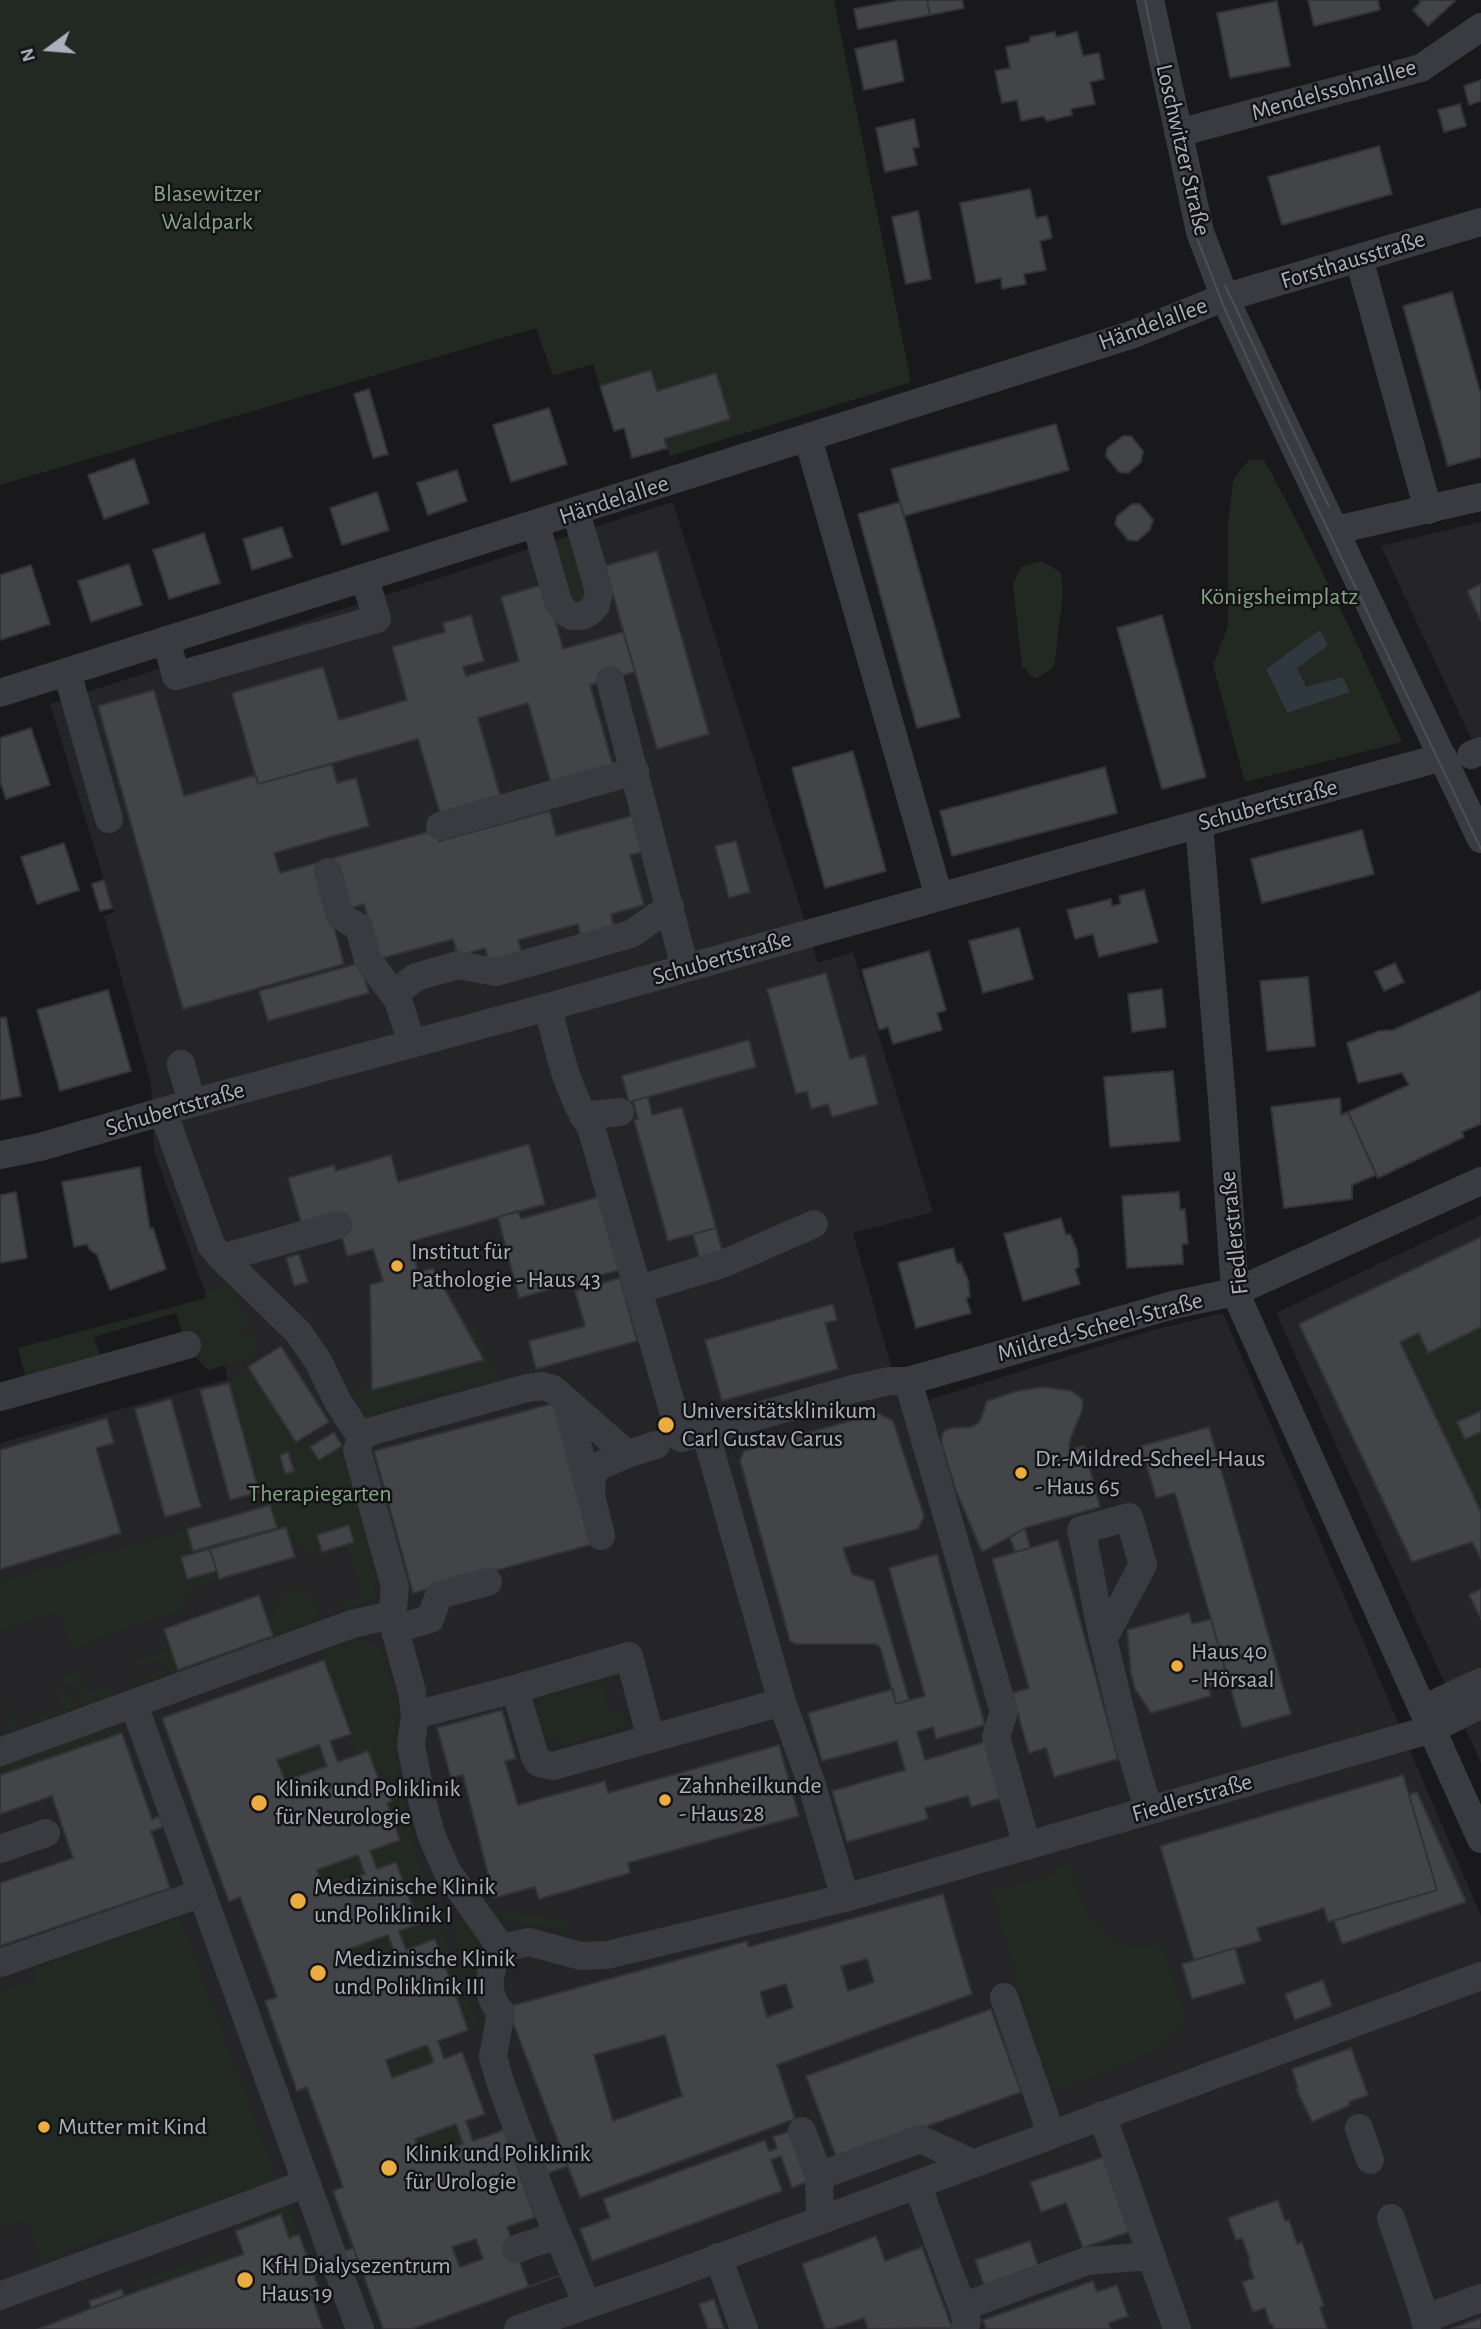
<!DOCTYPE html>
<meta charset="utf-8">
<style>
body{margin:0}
#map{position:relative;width:1481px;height:2329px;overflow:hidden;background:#19191b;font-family:"Alegreya Sans",sans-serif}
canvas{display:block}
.north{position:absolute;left:14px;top:14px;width:70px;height:70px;-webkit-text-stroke:5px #141416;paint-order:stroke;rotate:254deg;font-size:19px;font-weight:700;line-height:28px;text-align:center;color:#acb0ba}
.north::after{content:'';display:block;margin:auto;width:24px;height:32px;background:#acb0ba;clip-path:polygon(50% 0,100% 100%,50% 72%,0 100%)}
</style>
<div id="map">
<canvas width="1481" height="2329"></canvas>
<div class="north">N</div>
</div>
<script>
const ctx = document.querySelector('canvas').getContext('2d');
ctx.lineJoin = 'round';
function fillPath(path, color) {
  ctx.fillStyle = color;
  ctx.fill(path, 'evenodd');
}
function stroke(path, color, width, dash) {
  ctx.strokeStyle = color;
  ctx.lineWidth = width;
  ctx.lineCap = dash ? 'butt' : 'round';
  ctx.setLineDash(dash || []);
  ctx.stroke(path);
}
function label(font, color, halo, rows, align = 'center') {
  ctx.font = font + ' "Alegreya Sans",sans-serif';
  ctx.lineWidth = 5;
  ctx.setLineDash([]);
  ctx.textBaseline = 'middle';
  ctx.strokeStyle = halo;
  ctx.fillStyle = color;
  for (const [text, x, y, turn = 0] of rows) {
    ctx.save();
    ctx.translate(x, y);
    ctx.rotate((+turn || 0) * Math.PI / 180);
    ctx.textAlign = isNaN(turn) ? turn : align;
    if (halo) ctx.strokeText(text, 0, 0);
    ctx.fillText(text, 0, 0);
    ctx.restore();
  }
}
const built = new Path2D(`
 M673 502 818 963 853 952 933 1212 853 1233 900 1396 916 1404 1149 1331 1223 1313 1481 1916V2329H0V1443L228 1379 207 1298 154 1151 151 1083 104 916 114 912 50 704Z
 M1481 522V760L1381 546Z
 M1481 1215V1763L1276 1313Z`);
const green = new Path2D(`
 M0 0H834L911 382 670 456 664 439 716 373 657 391 651 370 600 386 593 364 553 376 536 328 0 485Z
 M1250 459 1264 460C1315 552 1359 647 1402 742L1245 782 1213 665 1228 626V523L1233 481 1240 470ZM1328 646 1296 668 1306 688 1343 677 1287 713 1266 668Z
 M575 536 589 600 571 606 549 543Z
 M1042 561 1061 573 1063 593 1054 667 1035 679 1022 666 1013 585 1021 567Z
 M227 1279 245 1288 232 1302 249 1319 240 1329 247 1335 255 1328V1354L244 1361 208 1370C189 1353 183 1338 176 1313L94 1337 101 1359 26 1378 18 1348 206 1298 205 1293 224 1285Z
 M473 1324 483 1341 485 1353 503 1382 479 1389 477 1382 394 1405 396 1412 376 1418 361 1415 350 1398 358 1386 372 1380 373 1390 484 1360 466 1328Z
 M1481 1327V1473L1479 1474 1481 1479V1512L1400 1342 1419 1333 1428 1353Z
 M248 1367 299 1448 310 1447 319 1460 342 1446 381 1582 374 1585 376 1597C369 1603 352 1610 342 1607L341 1603 363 1595 347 1548 324 1556 306 1555 286 1527 181 1557 187 1579 217 1571 219 1579 190 1590 182 1609 72 1649 58 1611 0 1632V1581L187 1529 193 1551 277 1528 270 1505 259 1492 229 1383Z
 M298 1587 312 1593 319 1615 316 1621 273 1636 267 1618 276 1615C274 1597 281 1590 298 1587Z
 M356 1641H368L377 1646 385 1656 396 1701 395 1757 411 1837 464 1990 481 2028 468 2030 455 1993 460 1991 454 1975 449 1977 435 1940 406 1950 399 1931 419 1923 396 1862 377 1869 370 1851 400 1840 387 1803 392 1801 379 1766 374 1767 368 1751 358 1755 320 1650Z
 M170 1647 178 1670 140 1684 136 1681 166 1670 162 1659 132 1670 133 1664 136 1660Z
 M79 1670 87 1693 116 1683 113 1695 88 1705 72 1687 59 1680 61 1677Z
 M606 1672 618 1675 619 1680 602 1684 610 1713 627 1709 628 1715 621 1728 567 1745 542 1734 535 1708 550 1686Z
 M55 1687 68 1693 80 1707 11 1731 2 1706 7 1704 15 1725 62 1708Z
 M118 1723 122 1733 0 1775V1765Z
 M319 1745 327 1766 285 1781 277 1760Z
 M358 1855 365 1874 323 1888 317 1870Z
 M1069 1863C1084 1911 1100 1958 1162 1944L1186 2017 1160 2048 1129 2063 1049 2095 992 1891 1057 1873 1058 1867Z
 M498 1910 566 1919 570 1934C545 1922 516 1931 494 1915Z
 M180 1917 277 2179 121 2236 118 2231 64 2252 61 2258 43 2264 27 2220 0 2229V1992L36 1980 32 1968Z
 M463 1917 477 1938 481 1955 480 1965 489 2018 484 2020 451 1928Z
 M388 1935 395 1954 353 1969 346 1950Z
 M427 2045 434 2062 392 2078 386 2060Z
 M456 2124 463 2144 422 2159 415 2139Z
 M288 2204 299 2234 289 2238 280 2215 235 2231 233 2224Z
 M227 2249 231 2259 150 2288 149 2283 141 2285 143 2291 137 2293 134 2283Z`);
const water = new Path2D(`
 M1320 630 1328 646 1297 668 1306 687 1343 677 1350 692 1287 713 1266 669Z`);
const building = new Path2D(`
 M901 0H927L930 15 858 29 854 9Z
 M927 0H962L964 8 930 15Z
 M1308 0H1378L1380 10 1314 26Z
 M1419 0H1456L1428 26 1413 10 1421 2Z
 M1277 1 1290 66 1230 78 1217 13Z
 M1055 32 1056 37 1077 32 1083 56 1099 53 1104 79 1090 82 1095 104 1071 109 1072 115 1047 121 1043 116 1021 121 1017 100 1002 103 995 71 1010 68 1006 47 1029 42 1030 37Z
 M896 40 904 81 864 90 855 49Z
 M1481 80V101L1469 105 1464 86Z
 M1460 104 1466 126 1444 132 1438 110Z
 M914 119 919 147 913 148 917 165 885 172 876 128Z
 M1379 146 1392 194 1282 225 1268 177Z
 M1030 189 1036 218 1047 216 1052 238 1040 241 1046 270 1024 274 1026 284 1002 289 1001 278 976 283 960 203Z
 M918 211 931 279 906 284 892 217Z
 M1452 292 1481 395V457L1448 466 1403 306Z
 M651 370 657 391 716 373 730 419 664 439 667 448 632 458 624 428 614 431 600 386Z
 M369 389 388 454 373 458 354 394Z
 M549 408 567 464 511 482 493 425Z
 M1056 424 1069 470 904 516 891 469Z
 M1123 436H1131L1143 451 1141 462 1128 473 1119 472 1106 456 1107 448Z
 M134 459 149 503 104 519 88 475Z
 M457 470 467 501 428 515 417 483Z
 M377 492 389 530 342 545 330 508Z
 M900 502 960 717 917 728 858 514Z
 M1132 504H1140L1153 520 1150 530 1137 541 1128 540 1115 524 1117 516Z
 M282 527 292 557 252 570 243 539Z
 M204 533 220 583 169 599 153 550Z
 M657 551 709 734 657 749 605 566Z
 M129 564 142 605 91 622 78 581Z
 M31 565 50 624 0 640V575Z
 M545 584 563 649 623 632 635 672 590 685 613 766 551 783 528 703 478 718 500 795 440 813 418 739 258 784 232 693 323 667 339 720 407 700 392 647 445 632 443 623 471 615 484 661 463 667 466 676 519 661 501 597Z
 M1481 584V621L1467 591Z
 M1162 615 1206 777 1162 789 1117 628Z
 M154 690 184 796 256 775 258 784 332 764 337 783 356 778 369 826 274 853 280 873 316 863 344 964 183 1009 98 706Z
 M31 728 50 785 6 799 0 781V738Z
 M853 751 886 871 825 888 792 768Z
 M1105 767 1117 813 952 856 940 811Z
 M550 811 556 836 635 815 645 851 630 855 644 905 611 914 614 928 581 938 578 924 518 940 523 956 490 965 485 948 458 956 453 939 379 959 364 904 347 909 333 858 436 830 439 841Z
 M1362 830 1374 874 1262 903 1251 859Z
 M736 841 750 892 729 898 715 846Z
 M64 843 79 890 37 904 21 857Z
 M104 880 112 908 100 911 92 884Z
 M1144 890 1158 942 1099 957 1093 934 1075 939 1067 910 1111 899 1112 906 1121 904 1119 896Z
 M1019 928 1033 979 983 993 969 941Z
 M929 951 946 1010 937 1013 942 1030 893 1044 888 1027 879 1030 862 970Z
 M360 963 369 993 268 1021 259 991Z
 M1395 963 1404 982 1384 991 1375 972Z
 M826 973 850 1059 865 1055 878 1104 832 1117 828 1104 811 1109 807 1091 796 1094 767 989Z
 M1308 977 1315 1046 1267 1051 1260 981Z
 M1162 989 1166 1027 1132 1032 1128 994Z
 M108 990 131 1071 60 1091 37 1010Z
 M1481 991V1124L1462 1132 1464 1137 1378 1178 1348 1112 1409 1085 1402 1073 1358 1083 1347 1043 1379 1031 1393 1030Z
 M6 1017 21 1096 0 1100V1018Z
 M749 1040 756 1067 629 1102 622 1076Z
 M1173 1071 1180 1141 1110 1147 1104 1077Z
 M648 1097 652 1115 682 1107 716 1228 668 1241 634 1120 638 1119 633 1101Z
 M1340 1098 1341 1115 1348 1112 1376 1175 1352 1185V1199L1284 1208 1271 1107Z
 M529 1144 545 1204 410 1242 418 1272 433 1268 484 1360 372 1390 370 1285 383 1281 373 1249 347 1256 338 1222 304 1232 288 1178 334 1165 336 1171 391 1155 398 1182Z
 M140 1167 150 1229 153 1228 166 1269 110 1290 97 1255 89 1249 87 1244 74 1247 62 1182Z
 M16 1192 27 1258 0 1263V1195Z
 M1179 1192 1180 1210 1185 1209 1188 1244H1182L1183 1264 1127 1268 1122 1196Z
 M598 1197 619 1270 519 1298 498 1217 518 1211 521 1219Z
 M1061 1218 1066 1235 1070 1234 1077 1250 1079 1267 1075 1269 1080 1284 1023 1301 1004 1234Z
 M716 1228 724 1258 701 1264 693 1234Z
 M1481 1237V1327L1428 1353 1419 1333 1400 1342 1481 1512V1559L1472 1542 1412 1562 1299 1324Z
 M953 1248 957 1264 961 1263 968 1280 970 1297 966 1298 971 1313 916 1328 898 1263Z
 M299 1254 308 1282 294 1286 286 1258Z
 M620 1278 637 1341 536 1369 529 1341 585 1326 575 1291Z
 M833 1304 837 1320 825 1323 838 1369 722 1401 705 1340Z
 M281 1346 329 1422 296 1442 248 1367Z
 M229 1383 259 1492 230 1500 200 1390Z
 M1042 1387 1072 1391 1083 1400 1082 1411 1071 1437 1069 1446 1070 1450 1084 1446 1100 1507 1025 1528 982 1552 956 1491 942 1445V1435L946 1430 951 1428 971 1427 977 1424 981 1419 987 1401 1017 1391Z
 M171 1399 201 1507 165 1517 135 1409Z
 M555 1403 593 1544 413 1593 374 1451Z
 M1481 1411V1432L1465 1439 1457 1422Z
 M878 1413 893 1421 924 1516 918 1529 843 1548 852 1574 874 1581 909 1700 896 1704 880 1647 875 1644H796L790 1641 740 1461 744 1451Z
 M107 1418 114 1443 96 1448 121 1533 0 1569V1450Z
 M1209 1427 1291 1714 1242 1728 1175 1493 1156 1498 1141 1446Z
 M334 1432 342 1446 319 1460 310 1447Z
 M288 1452 294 1471 285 1474 280 1455Z
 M270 1505 277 1528 193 1551 187 1529Z
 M349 1525 354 1542 322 1552 317 1535Z
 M286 1527 295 1557 219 1579 210 1549Z
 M1025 1528 1030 1548 1015 1552 1010 1538Z
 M1058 1540 1118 1759 1054 1777 1046 1748 1029 1753 1012 1693 1029 1688 992 1559Z
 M210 1549 217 1571 187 1579 181 1557Z
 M937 1554 985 1725 936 1739 933 1727 917 1732 925 1760 988 1741 1004 1797 971 1807 968 1796 925 1808 928 1819 847 1842 832 1791 905 1770 897 1741 822 1761 808 1713 893 1689 896 1704 925 1696 889 1568Z
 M1481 1589V1619L1469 1595Z
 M259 1595 273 1636 178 1670 164 1629Z
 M1189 1613 1192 1624 1211 1619 1228 1680 1208 1686 1211 1696 1151 1713 1135 1689 1131 1674 1127 1630Z
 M324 1660 351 1734 330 1741 338 1762 368 1751 382 1788 386 1786 392 1801 387 1803 400 1840 370 1851 377 1869 396 1862 419 1924 399 1931 406 1950 435 1939 449 1977 454 1975 460 1991 455 1993 468 2030 438 2041 444 2059 462 2052 485 2114 466 2121 473 2141 504 2130 535 2217 542 2215 564 2274 412 2329H383L333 2191 343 2187 307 2087 297 2091 265 2001 277 1997 240 1897 229 1902 162 1718ZM319 1745 327 1766 285 1781 277 1760ZM358 1855 365 1874 323 1888 317 1870ZM388 1935 395 1954 353 1969 346 1950ZM427 2045 434 2062 392 2078 386 2060ZM456 2124 463 2144 422 2159 415 2139ZM476 2239 483 2259 460 2267 452 2247Z
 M502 1710 516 1759 505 1761 518 1805 605 1781 608 1793 779 1745 799 1816 628 1863 630 1873 539 1899 535 1887 494 1898 463 1775 451 1778 437 1728Z
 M122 1733 152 1819 159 1816 163 1827 151 1831 170 1888 0 1946V1883L73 1858 52 1796 0 1814V1775Z
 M1403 1775 1437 1890 1328 1922 1324 1908 1313 1912 1257 1928 1261 1941 1194 1960 1160 1846Z
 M1417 1792 1466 1902 1342 1944 1334 1921 1437 1890 1409 1795Z
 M943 1894 972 1994 777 2065 795 2119 580 2198 507 2007 747 1941 748 1947ZM867 1959 874 1982 848 1991 841 1966ZM786 1984 793 2008 767 2017 760 1992ZM665 2035 682 2096 613 2121 594 2055Z
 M1235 1948 1245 1983 1192 1999 1182 1964Z
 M1323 1980 1332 2006 1295 2020 1285 1994Z
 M991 2009 1021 2092 837 2159 806 2076Z
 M1351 2048 1368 2095 1349 2102 1350 2105 1312 2122 1296 2089 1298 2088 1292 2069Z
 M791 2131 809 2181 792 2188 781 2156 771 2160 782 2191 592 2261 580 2229 610 2218 603 2199 765 2140 769 2151 777 2148 773 2137Z
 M563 2152 568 2166 527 2181 522 2167Z
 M1103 2157 1129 2232 1083 2248 1066 2203 1041 2212 1030 2182Z
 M1278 2200 1285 2221 1289 2220 1297 2244 1302 2242 1324 2306 1320 2307 1327 2329H1274L1272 2324 1270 2325 1265 2308 1253 2312 1242 2282 1254 2278 1248 2261 1250 2260 1242 2238 1236 2240 1228 2218Z
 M281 2214 289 2238 299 2234 321 2294 312 2297 323 2329H38L108 2302 244 2254 235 2231Z
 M542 2215 564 2274 529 2287 507 2227Z
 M876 2236 885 2261 922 2247 952 2328 868 2329 864 2318 832 2329H825L802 2264Z
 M1030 2241 1039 2269 985 2288 975 2260Z
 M354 2248 357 2259 312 2271 309 2260Z
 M1093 2281 1097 2292 1117 2285 1128 2316 1109 2323 1111 2329H986L983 2320Z
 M122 2289 124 2296 91 2308 89 2301Z
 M714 2299 724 2329H708L699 2304Z
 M1481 2318V2329H1451Z`);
const minor = new Path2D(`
 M1150 0 1200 232 1225 298 1258 369 1481 839
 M1178 133 1421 68 1481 27
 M1359 258 1428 510
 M808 438 939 897
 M536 525 558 602 565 612 572 616H583L591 611 596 605 599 591 576 512
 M1336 530 1481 497
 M166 640 176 676 377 619 365 579
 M67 672 109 819
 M610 680 685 968
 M0 693 1131 335 1220 299 1481 222
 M1471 755 1481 751
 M1199 824 1222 1100 1235 1292 1481 1839
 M440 826 635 771
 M328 872 340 916 359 927 368 960 398 1000 412 1044
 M395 993 416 977 458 965 496 972 631 934 670 907
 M548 1007C558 1047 567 1093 591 1127L681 1438 853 1389 890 1381H908L1173 1305 1235 1292 1481 1181
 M181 1064 192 1103
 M163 1111 211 1245 222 1258 298 1332 318 1361 338 1402 361 1437
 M583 1116 620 1112
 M0 1155 40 1147 192 1103 548 1007 1245 811 1443 757
 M222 1258 338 1225
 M637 1290 725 1263 814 1224
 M908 1381 1004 1712 996 1737 1027 1846
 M0 1397 187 1345
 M566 1401 590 1493
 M705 1431 782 1702 811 1782 845 1898
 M601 1536 591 1496 592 1474 601 1465 627 1454
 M395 1629 430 1619 439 1595 488 1582
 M1103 1639 1143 1565 1129 1517 1081 1530C1090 1567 1095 1605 1104 1642 1117 1699 1131 1755 1149 1810
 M515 1689 535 1757 539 1763 553 1766 782 1702
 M134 1705 332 2254
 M1423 1709 1481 1682
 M415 1715 515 1689 629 1656 651 1739
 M0 1752 352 1624 383 1617 392 1619
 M0 1849 46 1833
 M501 1948 447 1871 431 1834 420 1792 411 1745 415 1715 412 1692 392 1619 395 1587 357 1450 361 1437 372 1431 527 1388 542 1386 553 1389 627 1454 656 1445
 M0 1963 202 1893
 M1004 1997 1051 2134
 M1102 2115 1177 2329
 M1359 2128 1370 2160
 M802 2131 819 2176 820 2219
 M819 2176 920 2139 972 2163
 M917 2184 962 2307 967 2321 964 2329
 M1391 2218 1421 2305 1427 2329
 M516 2249 558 2235
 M718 2257 744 2329
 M336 2265 360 2329
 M0 2296C102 2257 205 2223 306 2183
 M587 2305 546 2206 499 2079 493 2056 501 2012C483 1992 489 1970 501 1948L529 1942 581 1956 607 1955 845 1898 1432 1729 1478 1706
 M962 2307 1087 2261 1151 2256
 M1426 2318 1481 2298
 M518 2329 670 2276 1481 1976`);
const tram = new Path2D(`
 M1145 0 1195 233 1224 307 1282 434 1481 849
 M1225 285 1329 507`);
const markers = [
 [397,1266,7,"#ebad41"],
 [666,1425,9,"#ebad41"],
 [1021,1473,7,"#ebad41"],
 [1177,1666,7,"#ebad41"],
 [665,1800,7,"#ebad41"],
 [259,1803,9,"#ebad41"],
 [298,1901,9,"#ebad41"],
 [318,1973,9,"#ebad41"],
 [44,2127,7,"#ebad41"],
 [389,2168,9,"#ebad41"],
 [245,2280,9,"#ebad41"]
];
const streetNames = [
 ["Mendelssohnallee",1334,90,-16],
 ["Loschwitzer Straße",1183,150,77],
 ["Forsthausstraße",1353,260,-17],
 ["Händelallee",1153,324,-20],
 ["Händelallee",614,500,-18],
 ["Schubertstraße",1268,805,-15],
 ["Schubertstraße",722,958,-16],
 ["Schubertstraße",175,1109,-16],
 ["Fiedlerstraße",1234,1233,-96],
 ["Mildred-Scheel-Straße",1100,1327,-15],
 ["Fiedlerstraße",1192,1798,-16]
];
const parkNames = [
 ["Blasewitzer",207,194],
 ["Waldpark",207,222],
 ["Königsheimplatz",1279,597],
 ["Therapiegarten",320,1494]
];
const poiNames = [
 ["Institut für",411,1252],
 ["Pathologie - Haus 43",411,1280],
 ["Universitätsklinikum",682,1411],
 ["Carl Gustav Carus",682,1439],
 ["Dr.-Mildred-Scheel-Haus",1035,1459],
 ["- Haus 65",1035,1487],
 ["Haus 40",1191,1652],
 ["- Hörsaal",1191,1680],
 ["Zahnheilkunde",679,1786],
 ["- Haus 28",679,1814],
 ["Klinik und Poliklinik",275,1789],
 ["für Neurologie",275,1817],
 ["Medizinische Klinik",314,1887],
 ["und Poliklinik I",314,1915],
 ["Medizinische Klinik",334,1959],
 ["und Poliklinik III",334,1987],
 ["Mutter mit Kind",58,2127],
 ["Klinik und Poliklinik",405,2154],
 ["für Urologie",405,2182],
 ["KfH Dialysezentrum",261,2266],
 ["Haus 19",261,2294]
];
fillPath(built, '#252528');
fillPath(green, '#212922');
fillPath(water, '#2f383f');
fillPath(building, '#434448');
stroke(building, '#333337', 2);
stroke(minor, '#3a3b40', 28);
stroke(tram, '#4d4f55', 2);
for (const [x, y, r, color] of markers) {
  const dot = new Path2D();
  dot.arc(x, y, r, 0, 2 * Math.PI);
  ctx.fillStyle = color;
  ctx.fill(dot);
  stroke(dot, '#141416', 2.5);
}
label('24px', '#acb0ba', '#141416', streetNames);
label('24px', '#84a485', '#141416', parkNames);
label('24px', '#acb0ba', '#141416', poiNames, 'left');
</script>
